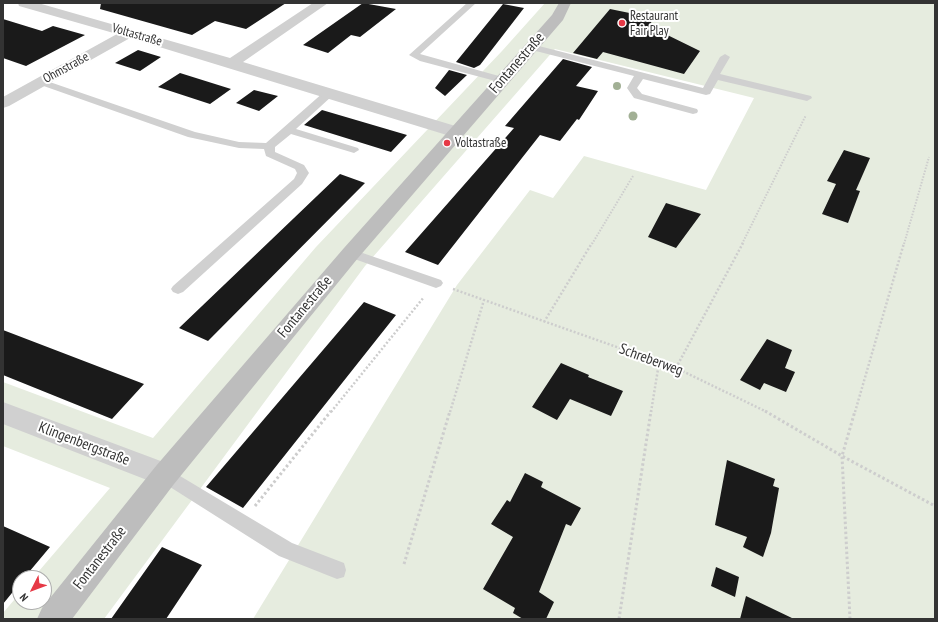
<!DOCTYPE html>
<meta charset="utf-8">
<style>
body{margin:0}
#map{position:relative;width:938px;height:622px;overflow:hidden;background:#fff;font-family:"PT Sans Narrow",sans-serif}
canvas{display:block}
.frame{position:absolute;inset:0;border:4px solid #333;pointer-events:none}
.north{position:absolute;left:12px;top:570px;width:40px;height:40px;box-sizing:border-box;background:#fff;border:1px solid #adadad;border-radius:50%;rotate:228deg;font-size:11px;font-weight:700;line-height:16px;text-align:center;color:#333}
.north::after{content:'';display:block;margin:auto;width:14px;height:18px;background:#e63946;clip-path:polygon(50% 0,100% 100%,50% 72%,0 100%)}
</style>
<div id="map">
<canvas width="938" height="622"></canvas>
<div class="frame"></div>
<div class="north">N</div>
</div>
<script>
const ctx = document.querySelector('canvas').getContext('2d');
ctx.lineJoin = 'round';
function fillPath(path, color) {
  ctx.fillStyle = color;
  ctx.fill(path, 'evenodd');
}
function stroke(path, color, width, dash) {
  ctx.strokeStyle = color;
  ctx.lineWidth = width;
  ctx.lineCap = dash ? 'butt' : 'round';
  ctx.setLineDash(dash || []);
  ctx.stroke(path);
}
function label(font, color, halo, rows, align = 'center') {
  ctx.font = font + ' "PT Sans Narrow",sans-serif';
  ctx.lineWidth = 4;
  ctx.setLineDash([]);
  ctx.textBaseline = 'middle';
  ctx.strokeStyle = halo;
  ctx.fillStyle = color;
  for (const [text, x, y, turn = 0] of rows) {
    ctx.save();
    ctx.translate(x, y);
    ctx.rotate((+turn || 0) * Math.PI / 180);
    ctx.textAlign = isNaN(turn) ? turn : align;
    if (halo) ctx.strokeText(text, 0, 0);
    ctx.fillText(text, 0, 0);
    ctx.restore();
  }
}
const green = new Path2D(`
 M545 3H935V619H253L457 285 530 190 553 198 584 156 706 190 754 98 555 49 365 266 104 619H3V613L20 593V602H44V578H33L110 488 3 446V382L153 438 316 247 502 51Z`);
const building = new Path2D(`
 M101 3H286L246 29 215 21 192 35 100 9Z
 M363 3 396 9 360 37 351 35 328 53 303 45Z
 M503 4 524 8 480 65 474 68 456 62Z
 M610 9 654 18 649 26 700 51 684 74 603 52 597 59 573 53Z
 M3 19 42 31 53 26 85 35 26 66 3 58Z
 M138 50 161 57 140 71 115 63Z
 M563 59 592 67 576 86 598 91 579 120 577 119 560 141 540 135 438 265 405 252 514 128 505 126Z
 M449 70 467 75 445 96 435 88Z
 M180 73 231 89 210 104 158 87Z
 M254 90 278 96 259 111 236 103Z
 M322 110 407 135 391 152 304 125Z
 M844 150 870 158 856 190 860 191 848 223 822 214 836 184 827 181Z
 M340 174 365 183 208 341 179 328Z
 M666 203 701 214 676 248 648 237Z
 M364 302 396 315 243 508 206 487Z
 M3 330 144 384 112 419 3 375Z
 M767 339 792 350 785 368 795 372 786 392 764 383 760 390 740 380Z
 M561 363 589 375 588 377 623 391 611 416 570 399 557 420 532 407Z
 M727 460 775 479 773 486 779 488 771 533 763 557 743 547 747 537 715 525Z
 M525 473 543 482 541 487 581 508 571 526 566 524 539 592 554 602 546 619H523L513 613 515 608 483 589 513 537 491 524 507 500 510 502Z
 M3 526 50 547 24 578H20V583L3 604Z
 M162 547 202 565 166 619H111Z
 M716 567 739 577 735 597 711 586Z
 M746 596 794 619H740Z`);
const pathFar2 = new Path2D(`
 M592 244 633 176
 M742 244 806 115
 M904 244 929 157`);
const pathFar1 = new Path2D(`
 M453 289 676 368 767 412
 M544 322 592 243
 M676 368 743 243
 M331 412 424 297
 M450 412 484 300
 M651 412 659 363
 M855 412 904 243`);
const path = new Path2D(`
 M765 411 842 456 935 506
 M255 506 331 411
 M404 564 450 411
 M619 619 651 411
 M850 619 842 456 855 411`);
const lane = new Path2D(`
 M467 3H476L420 54 506 78 508 80 506 82 503 83 420 61 409 55Z
 M531 44 703 88 720 57 725 54 730 57 720 74 811 96 812 98 807 101 718 80 710 94 706 95 643 79 637 88 642 94 697 109 698 111 697 113 693 114 634 98 627 88 634 76 528 49V45Z
 M41 79 195 132 239 142 266 143 324 92H332L333 94 332 96 296 129 358 148 359 150 354 153 291 134 275 147V152L304 165 309 173 302 184 183 292 178 294 173 292 171 289 173 286 294 179 297 173 295 169 266 156 264 149 239 148 188 137 38 84 36 82 38 80Z
 M351 249 441 280 443 283 441 286 436 288 346 256 345 253 346 250Z
 M165 467 292 543 344 563 346 570 344 577 337 579 279 556 159 480 156 475 159 470Z`);
const street = new Path2D(`
 M18 3H38L230 58 313 3H328L243 62 462 128 464 132 462 136 456 137 450 136 130 38 9 106 3 108V97L117 34 19 6Z
 M3 402 174 466 178 475 174 484 165 487 3 424Z`);
const secondary = new Path2D(`
 M559 3H571L563 20 358 258 174 484 72 619H37L42 608 156 466 344 248 552 15Z`);
const trees = [
 [617,86,4],
 [633,116,4.5]
];
const markers = [
 [622,23,4,"#e63946"],
 [447,143,4,"#e63946"]
];
const farPoinames = [
 ["Restaurant",630,16],
 ["Fair Play",630,31],
 ["Voltastraße",455,143]
];
const farStreetnames = [
 ["Voltastraße",137,35,16],
 ["Ohmstraße",66,68,-29]
];
const streetNames = [
 ["Fontanestraße",517,63,-49],
 ["Fontanestraße",305,307,-50],
 ["Schreberweg",651,360,20],
 ["Klingenbergstraße",84,444,21],
 ["Fontanestraße",100,558,-52]
];
fillPath(green, '#e6ecdf');
fillPath(building, '#1a1a1a');
stroke(pathFar2, '#cdcdcd', 2, [1.5, 1.5]);
stroke(pathFar1, '#cdcdcd', 2.5, [2, 2]);
stroke(path, '#cdcdcd', 3, [2.5, 2.5]);
fillPath(lane, '#d0d0d0');
fillPath(street, '#d0d0d0');
fillPath(secondary, '#bdbdbd');
ctx.fillStyle = '#a2b095';
for (const [x, y, r] of trees) {
  ctx.beginPath();
  ctx.arc(x, y, r, 0, 2 * Math.PI);
  ctx.fill();
}
for (const [x, y, r, color] of markers) {
  const dot = new Path2D();
  dot.arc(x, y, r, 0, 2 * Math.PI);
  ctx.fillStyle = color;
  ctx.fill(dot);
  stroke(dot, '#fff', 1.5);
}
label('13px', '#333', '#fff', farPoinames, 'left');
label('13px', '#333', '#fff', farStreetnames);
label('15px', '#333', '#fff', streetNames);
</script>
